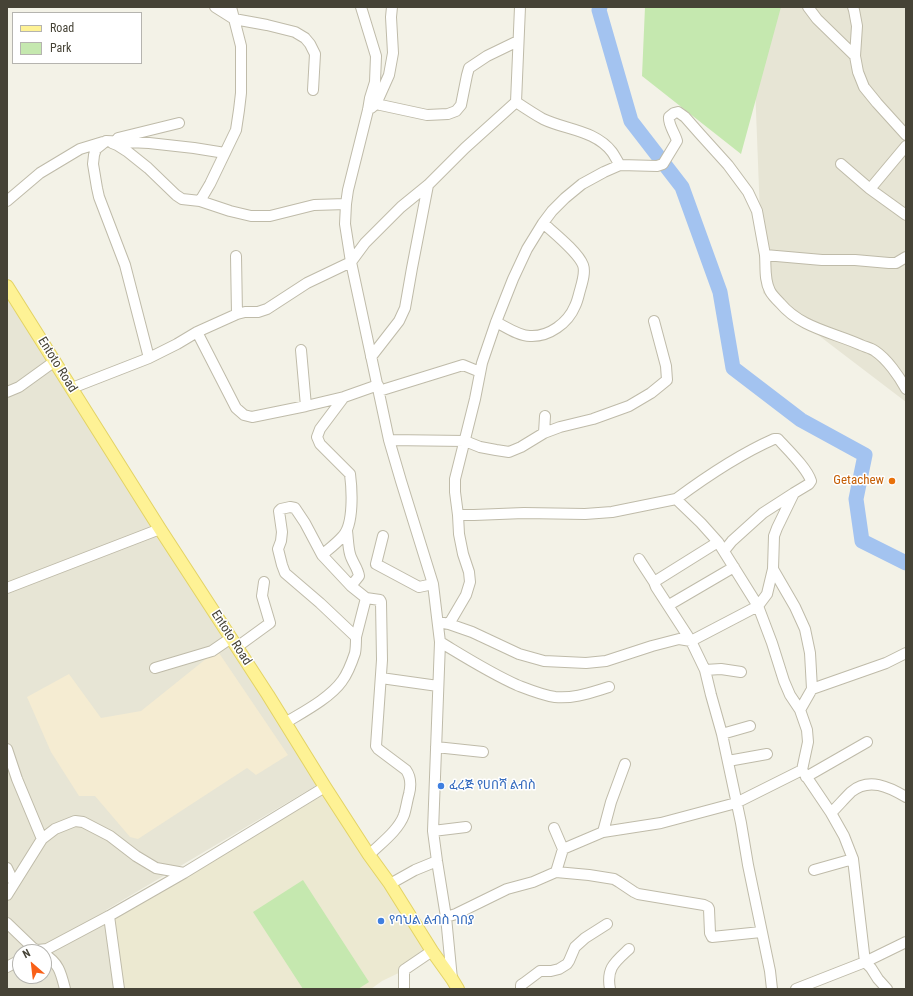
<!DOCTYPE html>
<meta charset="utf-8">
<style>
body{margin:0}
#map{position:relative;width:913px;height:996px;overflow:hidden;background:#f3f2e7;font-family:"Roboto Condensed",sans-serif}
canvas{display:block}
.frame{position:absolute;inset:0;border:8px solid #464336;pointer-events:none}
.legend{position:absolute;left:12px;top:12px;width:130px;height:52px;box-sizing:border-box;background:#fff;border:1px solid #b5b4af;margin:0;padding:5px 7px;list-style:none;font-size:12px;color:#464336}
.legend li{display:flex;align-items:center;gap:8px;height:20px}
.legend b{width:20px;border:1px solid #b5b4af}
.north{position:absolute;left:12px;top:944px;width:40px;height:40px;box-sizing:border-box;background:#fff;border:1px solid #b5b4af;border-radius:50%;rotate:332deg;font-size:11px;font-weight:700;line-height:16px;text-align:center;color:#464336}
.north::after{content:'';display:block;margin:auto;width:14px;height:18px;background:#f96018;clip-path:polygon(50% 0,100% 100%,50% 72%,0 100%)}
</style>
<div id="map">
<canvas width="913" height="996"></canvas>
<div class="frame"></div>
<ul class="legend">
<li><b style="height:5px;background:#fef295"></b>Road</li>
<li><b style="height:11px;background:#c5e8af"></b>Park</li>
</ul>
<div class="north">N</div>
</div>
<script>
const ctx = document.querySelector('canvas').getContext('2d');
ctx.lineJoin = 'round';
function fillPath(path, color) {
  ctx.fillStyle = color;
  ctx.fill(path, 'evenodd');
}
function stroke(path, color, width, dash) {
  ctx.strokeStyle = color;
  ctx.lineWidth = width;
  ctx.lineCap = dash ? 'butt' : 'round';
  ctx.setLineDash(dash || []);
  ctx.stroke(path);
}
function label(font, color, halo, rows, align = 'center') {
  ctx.font = font + ' "Roboto Condensed","Noto Sans Ethiopic",sans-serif';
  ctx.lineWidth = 3;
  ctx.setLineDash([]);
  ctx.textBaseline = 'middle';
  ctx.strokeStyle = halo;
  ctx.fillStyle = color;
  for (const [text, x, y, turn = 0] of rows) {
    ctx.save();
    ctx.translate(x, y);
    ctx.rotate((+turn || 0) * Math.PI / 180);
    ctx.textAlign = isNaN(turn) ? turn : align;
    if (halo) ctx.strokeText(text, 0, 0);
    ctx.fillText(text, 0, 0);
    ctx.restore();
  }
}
const residential = new Path2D(`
 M752 7H906V402L763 293Z
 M7 299 163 537 317 785 106 910 120 989H7ZM20 952H44V976H20Z`);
const commercial = new Path2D(`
 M217 650 288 755 256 775 247 768 138 839 130 837 95 796H79L51 752 27 697 69 674 101 718 141 711Z`);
const education = new Path2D(`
 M327 793 430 958 382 981 371 989H123L110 917Z`);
const green = new Path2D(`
 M645 7H781L741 154 642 76Z
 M303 880 369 982 358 989H303L253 912Z`);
const river = new Path2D(`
 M600 7 599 10 631 121 682 187 720 292 733 368 801 420 865 455 856 499 862 541 906 563`);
const minor = new Path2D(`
 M215 7 234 19 267 25 295 32 305 38 310 44 315 54 313 90
 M361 7 376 56 375 82 370 98 368 110 348 190 346 204 345 224 351 262 389 440 401 481 433 584 440 642 433 831 437 861 446 917 452 979
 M808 7 817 19 855 56
 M853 7 854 10 857 26 855 56 858 72 864 87 877 103 906 135
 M516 102 520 7
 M376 104 427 115 448 114 456 111 461 105 467 75 469 68 487 56 518 41
 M371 108 376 104 389 75 393 53 391 17 392 7
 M118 138 179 123
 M112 143 117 145 128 152 148 168 176 195 182 199 200 201 230 211 251 216H270L314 205 346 204
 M841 164 870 189 906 215
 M870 189 906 146
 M7 201 40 173 80 149 103 142
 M200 201 210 184 236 130 239 110 241 93V46L231 7
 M236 256 237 314
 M906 257 896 263H889L855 260H822L765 255C766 266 764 280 770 291 772 295 776 299 780 303 801 328 832 332 861 345 865 347 871 348 875 351 887 359 899 376 906 389
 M496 322C506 327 519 336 530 336 549 337 568 323 575 306 577 302 578 298 579 294 581 286 586 273 583 265 578 252 554 233 543 223
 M197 332 236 408 244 415 252 417 306 406 344 397 378 385
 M301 350 306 406
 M371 357 399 321 405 308 412 268 428 185
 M149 358 125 265 99 197 97 188 93 164 94 155 96 149 106 141 149 143 194 148 225 153
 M72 388 149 358 177 344 197 332 237 314 245 312H258L267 309 307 283 351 262 365 243 401 207 428 185 465 148 516 102C525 108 534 114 543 119 566 130 595 130 612 152 615 156 617 161 620 165
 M379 391 463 365 480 372
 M7 392 19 387 55 361
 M544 433 545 416
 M389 440 465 441 480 447 496 450 509 452 521 447 544 433 560 427 593 419 629 406 651 393 667 380 666 366 654 321
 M676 499C707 476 740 454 774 439H778C788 450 807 468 811 481L809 484 794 493 777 528 774 536 773 569 795 607 805 629 810 653 812 689
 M458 515H474L524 513 585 514 612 512 676 499 701 523 718 542 758 606 772 643 784 681 790 695 800 710 807 730 808 742 802 770 831 813 844 836 853 859 865 962 871 968 878 979 887 989
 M347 531C348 538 348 547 350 554 352 562 358 568 359 576L351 586
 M383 536 376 564 419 587 433 584
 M718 542 654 582 656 587 691 641 758 606 767 594 773 569
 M724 551 732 541 763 513 794 493
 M322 555C329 549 337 543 343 536 354 524 352 489 350 474L320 444 317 437 320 429 344 397
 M639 559 654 582
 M7 588 160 529
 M366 598 380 600 381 602 382 660 376 746 378 749 406 770C411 777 411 786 409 794 407 801 406 809 404 815 398 831 381 843 369 855
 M669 605 734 567
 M438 622 449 624 466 595 470 582 469 572 463 554 459 534 458 515 455 492V479L475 399 482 363 496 322 513 279 527 249 543 223 552 211 565 198 582 184 604 172 620 165 657 166 663 164 677 141C675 133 668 125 669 117L674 113 678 112 685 117 700 134 728 165 748 192 757 211 765 255
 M449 624 472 632 519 654 544 661 586 663 606 661 652 646 679 639 691 641 705 670 711 695 722 734 741 823 748 865 770 971 772 989
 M440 642C465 657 490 673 517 685 530 690 542 695 555 697 574 699 592 692 609 687
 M237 647 270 623 262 596 264 582
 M155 668 212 651 231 638
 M705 670 721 669 741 672
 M381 678 438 686
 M800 710 812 689 886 663 906 653
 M285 723C303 712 330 698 342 681 348 673 352 662 355 653 356 648 356 642 356 637L320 603 285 573 282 565 278 549 281 541 282 532 279 511 281 509 290 507 295 508 305 523 322 555 351 586 366 598 356 637
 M722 734 750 726
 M436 747 483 752
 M7 749 17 779 42 839
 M728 761 767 754
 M806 777 867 742
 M831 813C838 806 844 799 851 792 869 777 889 787 906 797
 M554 828 563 849
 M433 831 466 827
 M603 832 611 802 625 764
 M7 868 14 883
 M814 870 853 859
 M556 872 589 875 614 879 619 882 634 892 638 894 704 905 708 907 709 909 710 933 712 937 761 932
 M390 884 415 870 437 861
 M7 895 42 839 55 829 75 821 83 822 110 836 136 856 156 868 184 873
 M109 916 119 989
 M446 917 456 914 507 889 533 882 556 872 563 849 603 832 661 823 736 803 802 770
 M7 923 33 948 41 952
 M35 952 38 950 47 949 109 916 184 873 325 787
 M44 954C59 963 61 973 65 989
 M7 967 20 960
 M404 989V970L432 951
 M521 989V985L524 983 540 971H551L559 969 567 964 569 961 575 947 585 938 607 924
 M610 989C606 968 615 962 629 949
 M796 989 865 962 906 942`);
const major = new Path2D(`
 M7 286 160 529 268 695 325 787 369 855 390 884 432 951 452 979 458 989`);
const markers = [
 [892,481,4,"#e8710a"],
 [441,786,4,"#3f7fe0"],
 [381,921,4,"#3f7fe0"]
];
const streetNames = [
 ["Entoto Road",57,365,58],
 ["Entoto Road",231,638,57]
];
const foodNames = [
 ["Getachew",884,481]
];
const shopNames = [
 ["ፈረጅ የሀበሻ ልብስ",449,786],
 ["የባህል ልብስ ገበያ",389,921]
];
fillPath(residential, '#e7e5d5');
fillPath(commercial, '#f5ecd2');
fillPath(education, '#ece9d1');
fillPath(green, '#c5e8af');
stroke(river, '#a3c3f0', 15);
stroke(minor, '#bfbba9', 12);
stroke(major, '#e3d365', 14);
stroke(minor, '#fff', 10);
stroke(major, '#fef295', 12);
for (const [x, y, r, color] of markers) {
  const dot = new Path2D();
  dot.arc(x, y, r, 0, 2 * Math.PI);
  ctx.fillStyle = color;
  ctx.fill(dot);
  stroke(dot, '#fff', 1.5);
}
label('13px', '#464336', '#fff', streetNames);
label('13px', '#c56008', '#fff', foodNames, 'right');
label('13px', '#366cbe', '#fff', shopNames, 'left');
</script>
